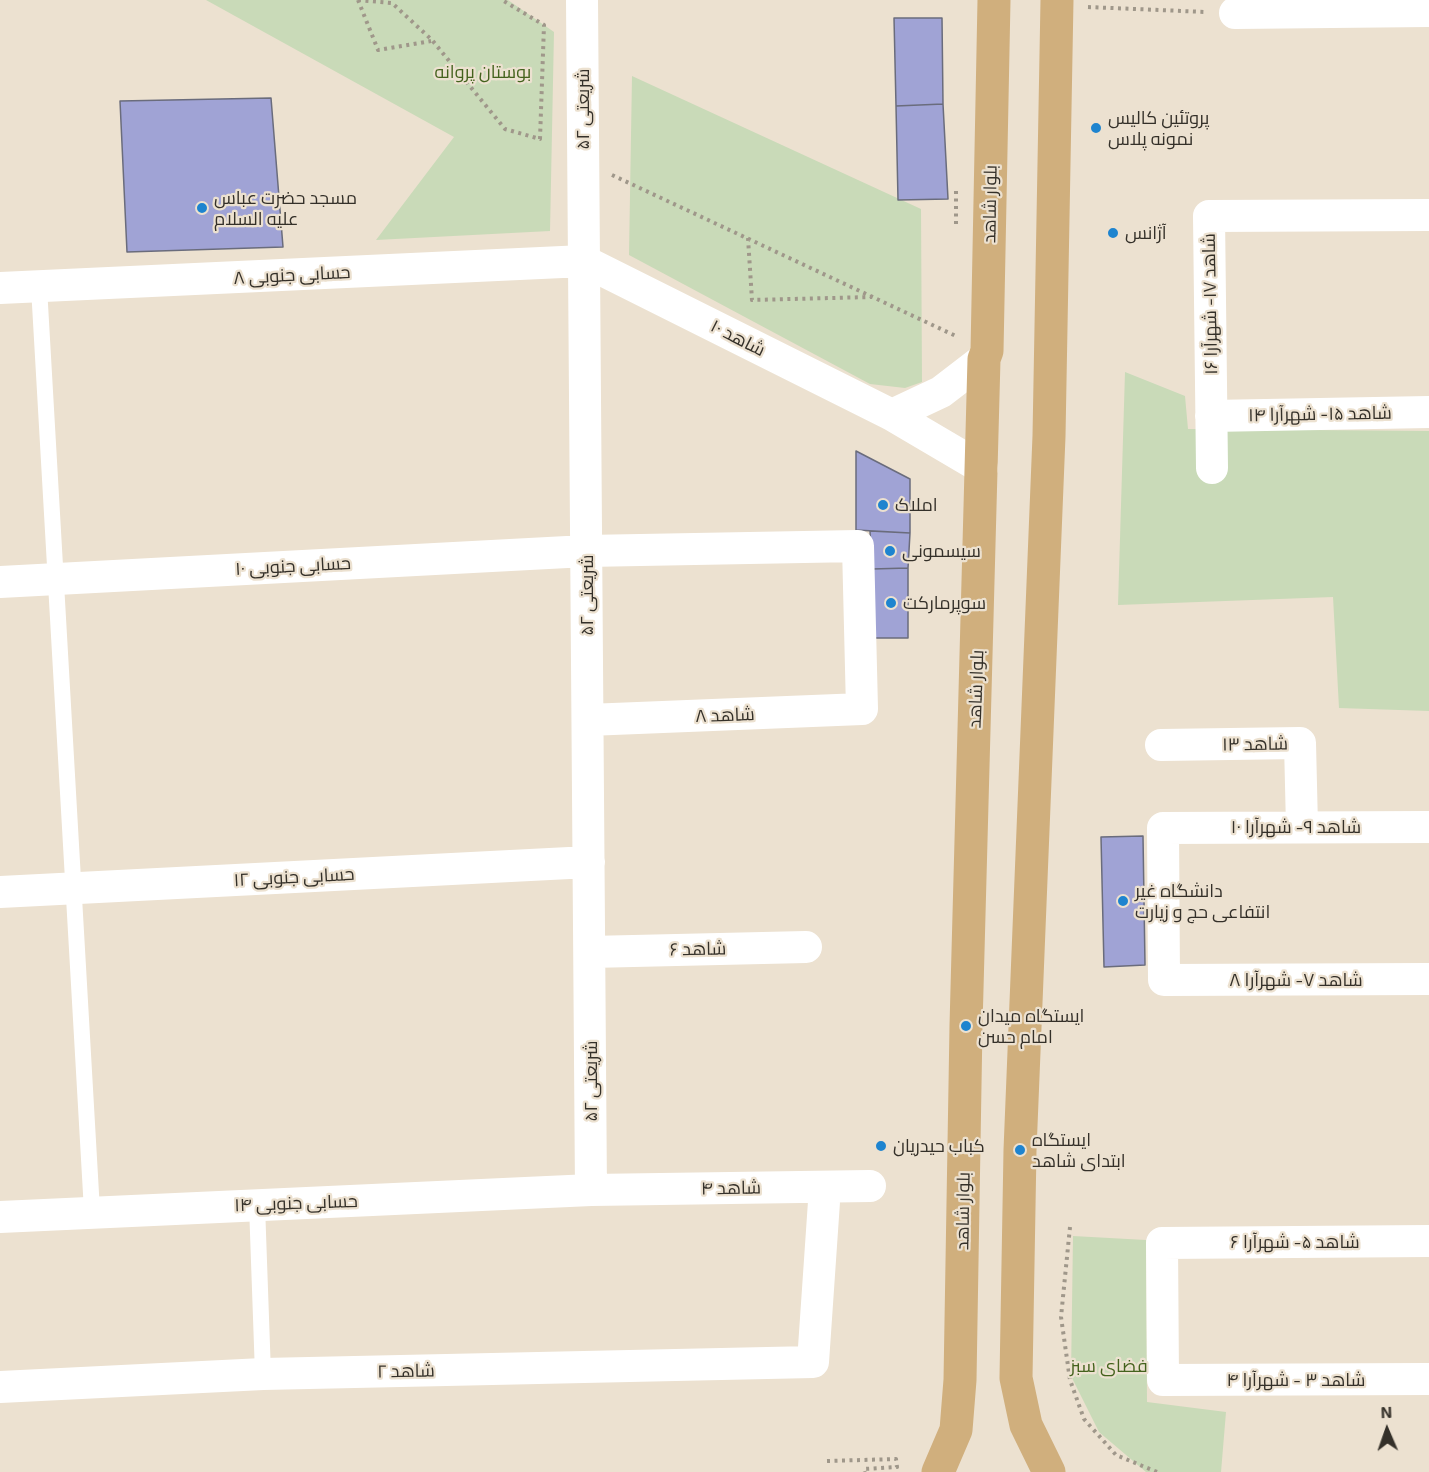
<!DOCTYPE html>
<meta charset="utf-8">
<style>
body{margin:0}
#map{position:relative;width:1429px;height:1472px;overflow:hidden;background:#ece1d0;font-family:"Exo 2",sans-serif}
canvas{display:block}
.north{position:absolute;left:1357px;top:1400px;width:60px;height:60px;-webkit-text-stroke:4px #ece1d0;paint-order:stroke;rotate:358deg;font-size:16px;font-weight:700;line-height:24px;text-align:center;color:#343029}
.north::after{content:'';display:block;margin:auto;width:21px;height:27px;background:#343029;clip-path:polygon(50% 0,100% 100%,50% 72%,0 100%)}
</style>
<div id="map">
<canvas width="1429" height="1472"></canvas>
<div class="north">N</div>
</div>
<script>
const ctx = document.querySelector('canvas').getContext('2d');
ctx.lineJoin = 'round';
function fillPath(path, color) {
  ctx.fillStyle = color;
  ctx.fill(path, 'evenodd');
}
function stroke(path, color, width, dash) {
  ctx.strokeStyle = color;
  ctx.lineWidth = width;
  ctx.lineCap = dash ? 'butt' : 'round';
  ctx.setLineDash(dash || []);
  ctx.stroke(path);
}
function label(font, color, halo, rows, align = 'center') {
  ctx.font = font + ' "Exo 2",Cairo,sans-serif';
  ctx.lineWidth = 4.5;
  ctx.setLineDash([]);
  ctx.textBaseline = 'middle';
  ctx.strokeStyle = halo;
  ctx.fillStyle = color;
  for (const [text, x, y, turn = 0] of rows) {
    ctx.save();
    ctx.translate(x, y);
    ctx.rotate((+turn || 0) * Math.PI / 180);
    ctx.textAlign = isNaN(turn) ? turn : align;
    if (halo) ctx.strokeText(text, 0, 0);
    ctx.fillText(text, 0, 0);
    ctx.restore();
  }
}
const green = new Path2D(`
 M206 0H508L554 32 550 231 376 240 454 137Z
 M632 76 921 209 922 382 905 388 870 384 629 255Z
 M1125 372 1185 396 1188 429 1429 431V711L1339 708 1333 597 1118 605Z
 M1073 1236 1146 1240 1147 1402 1226 1412 1221 1472H1146L1099 1432 1071 1376Z`);
const building = new Path2D(`
 M894 18H942L943 104 896 106Z
 M271 98 283 247 127 252 120 101Z
 M943 104 948 199 898 200 896 106Z
 M856 451 910 479V533L856 530Z
 M870 531 910 533 908 568 872 569Z
 M908 568V638H875L872 569Z
 M1143 836 1145 965 1104 967 1101 837Z`);
const path = new Path2D(`
 M358 0 392 3 432 40 505 129 540 139 544 25 502 0
 M358 0 378 50 431 41
 M1088 7 1206 12
 M612 175 958 337
 M956 224V191H960
 M748 238 752 300 872 297
 M1070 1227 1061 1317 1070 1380 1084 1419 1116 1455 1157 1472
 M827 1461 896 1459 897 1467 864 1469 865 1472`);
const service = new Path2D(`
 M39 287 92 1211
 M257 1205 263 1374`);
const minor = new Path2D(`
 M582 0 591 1190
 M1235 13 1429 11
 M0 288 584 261 892 415 982 468
 M892 415 941 392 984 359
 M1211 416 1429 412
 M1212 468 1209 216 1429 215
 M0 582 586 551 858 546 862 709 588 720
 M1161 745 1300 743 1302 827
 M1429 827 1163 828 1164 980 1429 979
 M0 892 589 862
 M590 952 806 947
 M0 1217 591 1190 870 1186
 M1429 1241 1162 1243 1163 1380 1429 1379
 M0 1387 263 1374 813 1362 825 1187`);
const primary = new Path2D(`
 M938 1472 956 1430 960 1380 966 1026 984 359 987 351 994 0
 M1049 1472 1026 1425 1016 1378 1020 1150 1049 436 1057 0`);
const markers = [
 [1096,128,6,"#1e84cf"],
 [202,208,6,"#1e84cf"],
 [1113,233,6,"#1e84cf"],
 [883,505,6,"#1e84cf"],
 [890,551,6,"#1e84cf"],
 [891,603,6,"#1e84cf"],
 [1123,901,6,"#1e84cf"],
 [966,1026,6,"#1e84cf"],
 [881,1146,6,"#1e84cf"],
 [1020,1150,6,"#1e84cf"]
];
const parkNames = [
 ["بوستان پروانه",483,72],
 ["فضای سبز",1109,1366]
];
const streetNames = [
 ["شریعتی ۵۲",583,109,-90],
 ["بلوار شاهد",990,204,-89],
 ["حسابی جنوبی ۸",292,275,-3],
 ["شاهد ۱۷- شهرآرا ۱۶",1210,304,-91],
 ["شاهد ۱۰",738,338,27],
 ["شاهد ۱۵- شهرآرا ۱۴",1320,414,-1],
 ["حسابی جنوبی ۱۰",293,566,-3],
 ["شریعتی ۵۲",587,595,-90],
 ["بلوار شاهد",976,689,-88],
 ["شاهد ۸",725,715,-2],
 ["شاهد ۱۳",1255,744,-1],
 ["شاهد ۹- شهرآرا ۱۰",1296,827],
 ["حسابی جنوبی ۱۲",294,877,-3],
 ["شاهد ۶",698,949,-1],
 ["شاهد ۷- شهرآرا ۸",1296,980],
 ["شریعتی ۵۲",591,1081,-90],
 ["شاهد ۴",731,1188,-1],
 ["حسابی جنوبی ۱۴",296,1203,-2],
 ["بلوار شاهد",963,1211,-89],
 ["شاهد ۵- شهرآرا ۶",1295,1242],
 ["شاهد ۲",406,1371,-1],
 ["شاهد ۳ - شهرآرا ۴",1296,1380]
];
const poiNames = [
 ["پروتئین کالیس",1108,118],
 ["نمونه پلاس",1108,139],
 ["مسجد حضرت عباس",214,198],
 ["علیه السلام",214,219],
 ["آژانس",1125,233],
 ["املاک",895,505],
 ["سیسمونی",902,551],
 ["سوپرمارکت",903,603],
 ["دانشگاه غیر",1135,891],
 ["انتفاعی حج و زیارت",1135,912],
 ["ایستگاه میدان",978,1016],
 ["امام حسن",978,1037],
 ["ایستگاه",1032,1140],
 ["ابتدای شاهد",1032,1161],
 ["کباب حیدریان",893,1146]
];
fillPath(green, '#c9dab8');
fillPath(building, '#a0a3d5');
stroke(building, '#6a6c7c', 1.5);
stroke(path, '#9f978a', 4, [3, 4.5]);
stroke(service, '#fff', 16);
stroke(minor, '#fff', 32);
stroke(primary, '#d0af7d', 33);
for (const [x, y, r, color] of markers) {
  const dot = new Path2D();
  dot.arc(x, y, r, 0, 2 * Math.PI);
  ctx.fillStyle = color;
  ctx.fill(dot);
  stroke(dot, '#ece1d0', 2);
}
label('18px', '#44621d', '#ece1d0', parkNames);
label('18px', '#343029', '#ece1d0', streetNames);
label('18px', '#343029', '#ece1d0', poiNames, 'left');
</script>
